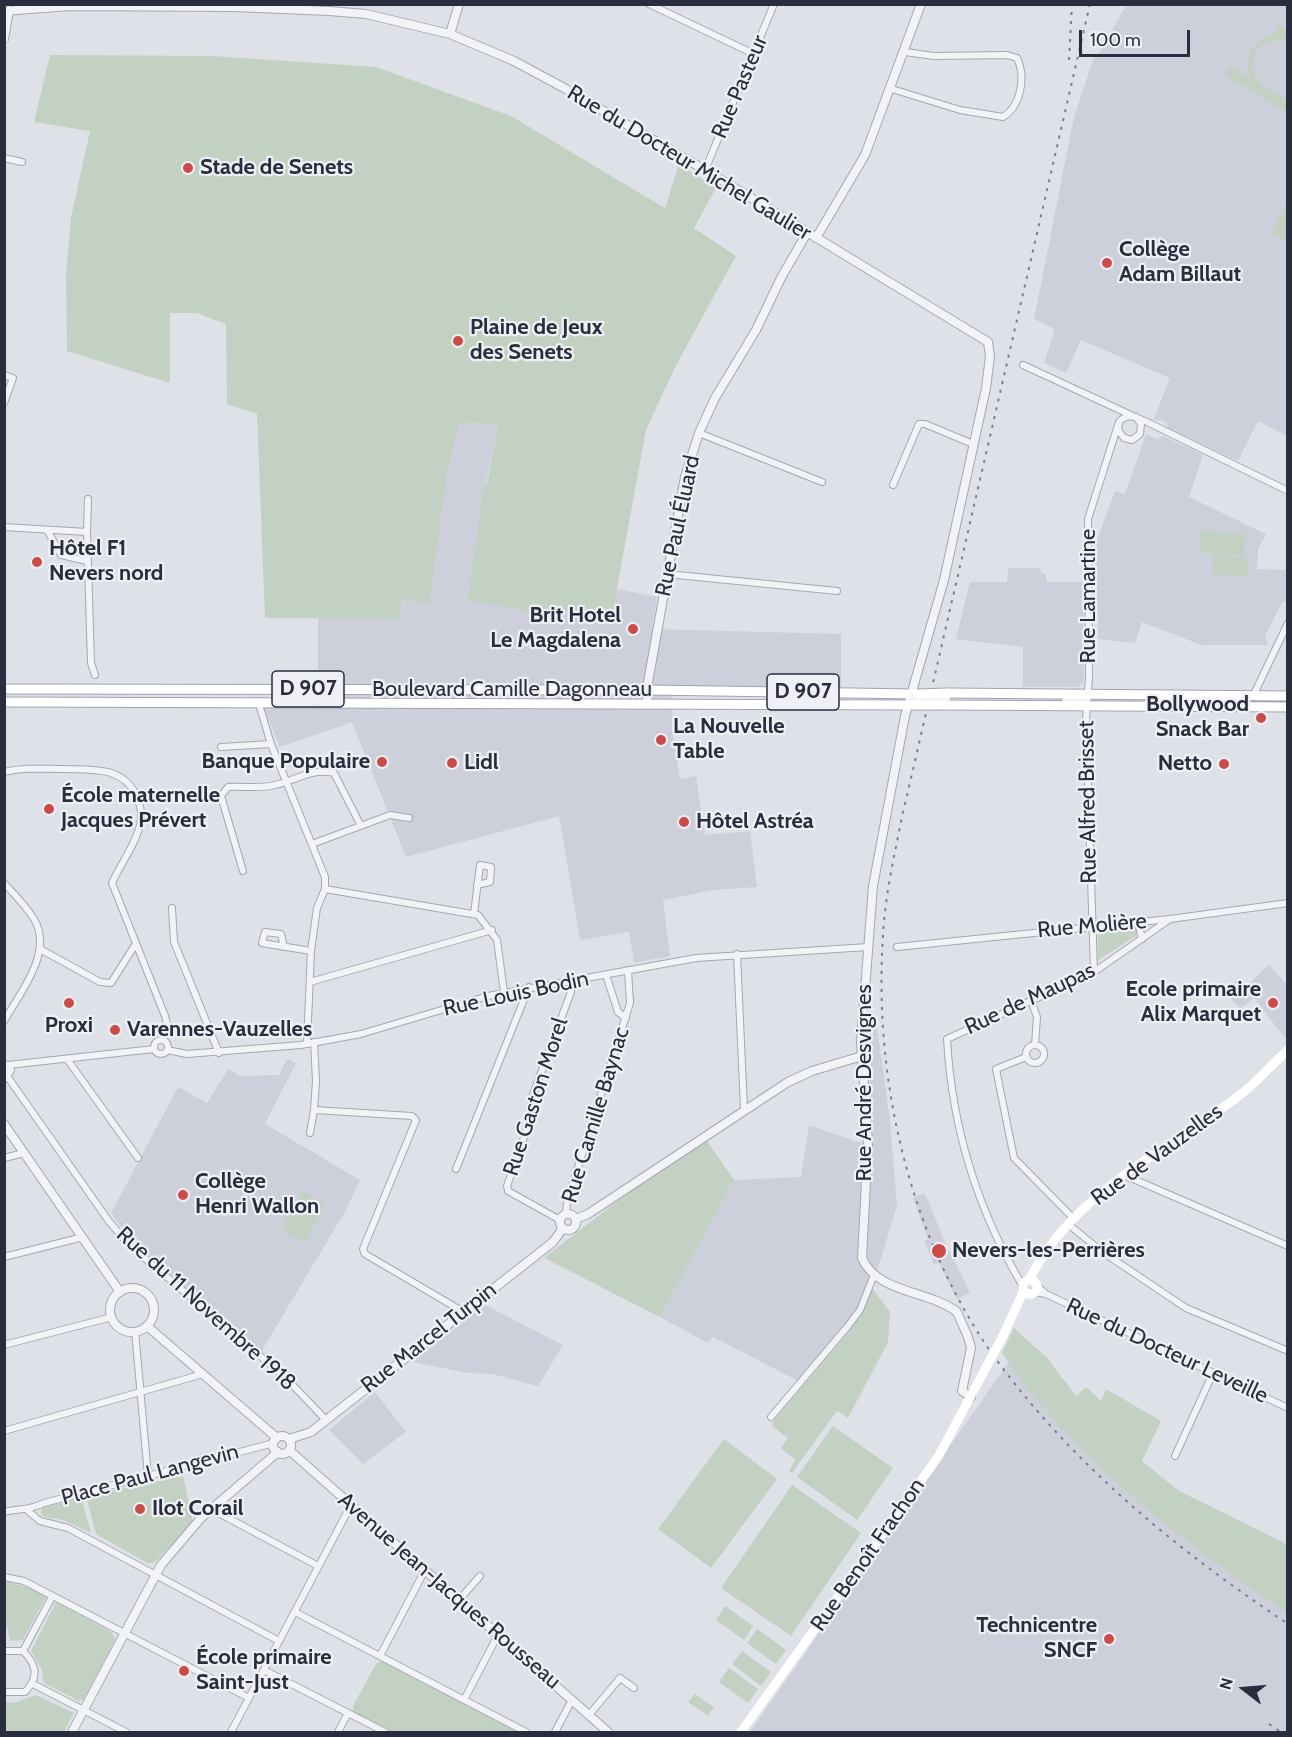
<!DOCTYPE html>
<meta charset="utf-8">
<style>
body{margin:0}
#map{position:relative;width:1292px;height:1737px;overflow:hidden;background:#dfe1e8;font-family:Cabin,sans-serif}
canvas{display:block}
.frame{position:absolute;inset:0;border:6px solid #292d3e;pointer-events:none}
.north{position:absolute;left:1214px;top:1659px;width:60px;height:60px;-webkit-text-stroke:4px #eff0f5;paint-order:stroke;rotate:286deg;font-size:16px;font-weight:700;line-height:24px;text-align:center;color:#292d3e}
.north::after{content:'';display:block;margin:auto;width:21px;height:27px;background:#292d3e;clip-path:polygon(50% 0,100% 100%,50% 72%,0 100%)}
.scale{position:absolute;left:1079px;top:30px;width:111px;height:27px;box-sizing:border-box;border:3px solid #292d3e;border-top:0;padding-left:8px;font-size:18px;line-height:21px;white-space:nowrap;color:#292d3e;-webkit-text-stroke:4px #eff0f5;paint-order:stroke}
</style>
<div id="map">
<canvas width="1292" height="1737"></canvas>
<div class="frame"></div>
<div class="north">N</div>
<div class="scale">100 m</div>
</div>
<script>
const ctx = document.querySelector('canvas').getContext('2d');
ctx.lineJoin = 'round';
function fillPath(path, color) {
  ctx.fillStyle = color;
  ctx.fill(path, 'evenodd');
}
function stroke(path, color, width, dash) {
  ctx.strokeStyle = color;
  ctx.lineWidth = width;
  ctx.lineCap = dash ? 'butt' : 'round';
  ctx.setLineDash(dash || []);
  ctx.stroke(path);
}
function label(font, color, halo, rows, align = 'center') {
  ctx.font = font + ' Cabin,sans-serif';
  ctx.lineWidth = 4.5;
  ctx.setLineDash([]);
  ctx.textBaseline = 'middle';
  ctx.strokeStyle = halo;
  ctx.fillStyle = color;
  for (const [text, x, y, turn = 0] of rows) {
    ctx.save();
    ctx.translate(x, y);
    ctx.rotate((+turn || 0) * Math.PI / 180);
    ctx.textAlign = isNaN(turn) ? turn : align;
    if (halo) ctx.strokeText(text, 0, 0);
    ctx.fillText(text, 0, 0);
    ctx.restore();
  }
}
const built = new Path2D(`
 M1126 5H1287V436L1258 421 1238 461 1168 428 1167 423 1160 420 1153 421 1170 378 1081 340 1066 373 1044 363 1055 329 1034 319 1074 117 1094 57H1097Z
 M459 423 498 424 486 485H484L533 612 612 610 617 589 657 597 652 629 841 634V688H673L672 729 680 779 696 776 705 835 750 831 757 887 713 890 663 900 670 956 634 963 629 932 580 940 559 816 406 857 352 722 280 747 263 707H318V618L400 619 402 598 447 473Z
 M1146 434 1157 439 1163 436 1203 455 1189 497 1266 534 1258 549 1257 569 1287 570V601L1282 602 1265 637 1268 645H1201L1142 622 1135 643 1098 639 1096 543 1115 491 1125 494Z
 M1008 568H1040L1041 573 1046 574 1047 582H1083L1084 681 1078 687H1023V647L956 639 970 582H1007Z
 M1269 965 1287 985V1035L1285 1038 1254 998 1240 1009 1225 992 1238 979 1246 986Z
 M876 1019 890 1120 897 1206 872 1288 854 1326 804 1384 713 1337 708 1343 660 1317 734 1180 801 1177 809 1125 872 1147 865 1049 867 1021Z
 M287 1059 296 1063 265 1124 360 1180 346 1210 261 1352 225 1326 205 1306 206 1304 132 1242 111 1213 178 1087 207 1103 228 1069 241 1076 279 1075Z
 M925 1193 946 1245 970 1292 957 1300 939 1263 934 1264 924 1241 928 1239 913 1198Z
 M485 1305 563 1345 538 1386 492 1374 468 1373 412 1362Z
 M1015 1353 1287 1595V1732H750Z
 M375 1392 406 1432 363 1464 329 1430Z`);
const green = new Path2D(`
 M1279 25 1287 30V41C1266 35 1243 55 1256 77 1262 88 1277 94 1287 100V112L1225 75 1230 66 1250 78C1244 56 1253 40 1274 34Z
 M50 55 213 56 376 67 511 116 665 208 679 164 716 188 694 228 736 256 674 369 646 430 613 610 533 612 468 600 484 485H487L498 424 459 423 447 473 429 604 402 598 400 619 265 618 257 414 227 404 226 324 197 313H170V383L67 351 66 274 71 218 90 131 34 122Z
 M1287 202V242L1271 233Z
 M1201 531 1245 534 1244 556 1200 553Z
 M1213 555 1248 558 1247 577 1212 574Z
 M1137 927 1136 936 1098 960V932Z
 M707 1141 734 1180 660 1317 544 1258 625 1195Z
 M303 1191 326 1205 304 1243 281 1230Z
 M872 1288 890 1312 888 1342 848 1418 837 1411 792 1473 789 1471 795 1460 781 1448 788 1438 772 1426 773 1421 854 1326Z
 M1014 1328 1047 1358 1076 1396 1086 1387 1101 1401 1106 1389 1161 1421 1142 1461 1179 1491 1287 1544V1613C1181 1541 1075 1460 1002 1353Z
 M833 1426 893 1468 857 1520 797 1477Z
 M724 1439 777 1479 711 1568 658 1529Z
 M183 1476 193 1522 154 1563H147L96 1534 86 1496Z
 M792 1485 861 1533 791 1636 721 1588Z
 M81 1497 91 1533 63 1520 44 1517 41 1513 42 1508Z
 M4 1581 30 1588 46 1597 23 1640 10 1641 5 1618Z
 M56 1602 112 1632 115 1640 84 1699 79 1701 44 1683 42 1670 31 1651Z
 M725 1606 753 1626 744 1640 716 1620Z
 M757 1629 786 1650 776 1664 747 1643Z
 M742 1651 771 1672 761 1686 732 1664Z
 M382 1661 519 1732H392L353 1712V1706L376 1664Z
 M729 1668 758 1689 748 1703 719 1682Z
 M695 1694 714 1707 708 1716 688 1702Z
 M36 1695 74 1713 64 1732H5V1702L14 1703Z`);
const minor = new Path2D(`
 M649 4 754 54
 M892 89 960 110 1003 117C1021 106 1026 77 1017 58L1007 55 934 56 905 52
 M4 158 22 162
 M705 170 774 4
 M1023 365 1133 416
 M4 375 13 378 4 403
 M1136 417 1141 424 1140 434 1132 440 1124 438 1118 430 1119 422C1128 412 1137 418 1147 422L1288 491
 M699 433 822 482
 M893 485 919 424H925L973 444
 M88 499 87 532 91 663 95 675
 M4 527 87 532
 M47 530 61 555 87 561
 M667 574 837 591
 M1254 694 1288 623
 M258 701 271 744 325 877V889L317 908 311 951 307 1044
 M1065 701H1079L1088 694
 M1146 704 1158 700 1240 702 1251 696
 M221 747 271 744
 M4 772C25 767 44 769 65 769 90 770 121 766 135 793 139 801 142 811 141 820 138 841 121 863 112 883L165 1016 167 1024 163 1040
 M312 844 390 815 409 818
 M243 871 221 796 228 787C243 786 261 789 275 785 297 780 311 768 334 773L361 826
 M4 883C14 894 26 906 34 919 54 952 20 993 4 1021
 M325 889 478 915 497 940 504 992
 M172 908 174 942 219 1053
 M474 914 480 865 491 867 490 882 477 885
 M1138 922 1142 939
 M284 947 281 934 265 932 262 943 311 951
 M897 947 1170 919 1288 903
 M40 949 100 982 111 983 135 945
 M737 954 744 1109
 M1094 972 1086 721 1089 676 1088 519 1118 425
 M606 975 618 1012 626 1018
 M310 982 492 930
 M1031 1000 1037 1017 1035 1045
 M154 1047a7 7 0 1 1 14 0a7 7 0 1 1-14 0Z
 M314 1042 316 1081 314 1110 412 1116 416 1120 363 1249 365 1254 462 1311
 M1026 1054a9 9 0 1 1 18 0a9 9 0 1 1-18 0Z
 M167 1050 187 1054 301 1045 361 1034 488 996 696 958 868 947
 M1026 1057 996 1069 1014 1158 1073 1218
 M67 1059 138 1158
 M8 1065 154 1049
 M7 1076 108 1220 128 1244 285 1377 326 1420
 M310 1133 314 1110
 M4 1158 24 1153
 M456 1169 529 987
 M1124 1175 1288 1246
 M566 1213 567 1202 630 1003 628 970
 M560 1220 508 1191 507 1186 532 1114 531 1100 571 992V981
 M1068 1224 1101 1251 1186 1308 1288 1351
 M4 1257 83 1237
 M1037 1286 1046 1294 1288 1408
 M1024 1288C978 1212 952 1127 947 1039L1094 972 1170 919
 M1034 1292 1046 1294
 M135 1331 148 1476
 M4 1345 112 1317
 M771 1417 848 1326 860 1310 874 1275
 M4 1431 203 1374
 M1175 1456 1213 1373
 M211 1509 318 1566
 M28 1511 40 1521 68 1528 279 1641
 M4 1512C20 1508 28 1511 44 1503L274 1443
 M4 1577 24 1581 249 1698
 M459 1600 480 1576
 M295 1612 526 1732
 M4 1651H23C37 1665 39 1677 25 1692H4
 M23 1651 52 1597
 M380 1656 425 1570
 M264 1670 385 1732
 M33 1684 126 1732
 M464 1700 498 1635
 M589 1715 620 1678 634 1688
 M231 1732 351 1505
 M338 1732 348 1713
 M555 1732 572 1700`);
const tertiary = new Path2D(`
 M4 11 70 6 234 7 329 11 366 14 450 34 514 61 566 89 705 170 988 342 990 357 986 388 944 580 905 716 873 886 861 1042 868 1144 862 1258C878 1294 929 1290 957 1312L968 1337 971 1348 962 1391 971 1397
 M450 34 459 4
 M4 39 9 10
 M816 238 865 155 921 4
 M647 703 648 682 685 477 699 433 715 398 756 330 782 276 807 233
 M4 1064 10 1070 4 1078
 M4 1124 120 1292
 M560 1222a8 8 0 1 1 16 0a8 8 0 1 1-16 0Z
 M576 1219 588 1214 788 1082 812 1071 862 1056
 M110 1310a22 22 0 1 1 44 0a22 22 0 1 1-44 0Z
 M147 1326 277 1438
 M273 1445a9 9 0 1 1 18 0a9 9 0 1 1-18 0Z
 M289 1439 311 1432 553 1242 563 1228
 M289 1450 608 1732
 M72 1732 161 1565 201 1518 278 1452`);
const secondary = new Path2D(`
 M1029 1280C1074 1190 1169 1151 1245 1091 1260 1079 1273 1063 1288 1050
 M1023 1287a7 7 0 1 1 14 0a7 7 0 1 1-14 0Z
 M1003 1336 1024 1290
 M741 1732 938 1457 984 1371`);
const primary = new Path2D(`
 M4 689 647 690 918 694
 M947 693 1288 696
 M4 702 915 705
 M944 705 1288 707`);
const rail = new Path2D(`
 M1090 4 902 817C894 857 885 896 883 936 873 1084 912 1247 1001 1366 1079 1470 1180 1552 1288 1624
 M1069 60 1072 4
 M1269 1724 1281 1732`);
const tertiaryBridge = new Path2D(`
 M914 698H946`);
const secondaryBridge = new Path2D(`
 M984 1371 1003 1336`);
const primaryBridge = new Path2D(`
 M918 694 947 693
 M915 705H944`);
const markers = [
 [188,168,6,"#c94c49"],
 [1107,263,6,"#c94c49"],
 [458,341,6,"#c94c49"],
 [37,562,6,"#c94c49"],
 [633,629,6,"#c94c49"],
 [1261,718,6,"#c94c49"],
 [661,740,6,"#c94c49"],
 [382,762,6,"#c94c49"],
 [452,763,6,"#c94c49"],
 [1224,764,6,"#c94c49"],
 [49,809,6,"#c94c49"],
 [684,822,6,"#c94c49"],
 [69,1003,6,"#c94c49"],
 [1273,1003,6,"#c94c49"],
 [115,1030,6,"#c94c49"],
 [183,1195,6,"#c94c49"],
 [939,1251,8,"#c94c49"],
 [140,1509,6,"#c94c49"],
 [1109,1639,6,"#c94c49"],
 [184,1671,6,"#c94c49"]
];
const shields = [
 [308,689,72],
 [803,692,72]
];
const shieldNames = [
 ["D 907",308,689],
 ["D 907",803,692]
];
const streetNames = [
 ["Rue Pasteur",740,87,-67],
 ["Rue du Docteur Michel Gaulier",689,163,31],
 ["Rue Paul Éluard",678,526,-78],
 ["Rue Lamartine",1089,596,-90],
 ["Boulevard Camille Dagonneau",512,690],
 ["Rue Alfred Brisset",1088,802,-91],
 ["Rue Molière",1092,926,-5],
 ["Rue Louis Bodin",516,994,-12],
 ["Rue de Maupas",1030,999,-25],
 ["Rue André Desvignes",865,1083,-90],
 ["Rue Gaston Morel",536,1097,-72],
 ["Rue Camille Baynac",596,1115,-73],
 ["Rue de Vauzelles",1157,1155,-36],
 ["Rue du 11 Novembre 1918",206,1309,42],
 ["Rue Marcel Turpin",429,1338,-38],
 ["Rue du Docteur Leveille",1167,1351,25],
 ["Place Paul Langevin",150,1475,-15],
 ["Rue Benoît Frachon",868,1555,-55],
 ["Avenue Jean-Jacques Rousseau",449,1591,41]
];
const poiNames = [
 ["Stade de Senets",200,168],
 ["Collège",1119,250],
 ["Adam Billaut",1119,275],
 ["Plaine de Jeux",470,328],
 ["des Senets",470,353],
 ["Hôtel F1",49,549],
 ["Nevers nord",49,574],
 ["Brit Hotel",621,616,"right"],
 ["Le Magdalena",621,641,"right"],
 ["Bollywood",1249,705,"right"],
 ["Snack Bar",1249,730,"right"],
 ["La Nouvelle",673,727],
 ["Table",673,752],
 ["Banque Populaire",370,762,"right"],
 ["Lidl",464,763],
 ["Netto",1212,764,"right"],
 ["École maternelle",61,796],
 ["Jacques Prévert",61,821],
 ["Hôtel Astréa",696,822],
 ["Ecole primaire",1261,990,"right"],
 ["Alix Marquet",1261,1015,"right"],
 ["Proxi",69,1026,"center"],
 ["Varennes-Vauzelles",127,1030],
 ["Collège",195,1182],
 ["Henri Wallon",195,1207],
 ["Nevers-les-Perrières",952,1251],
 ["Ilot Corail",152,1509],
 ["Technicentre",1097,1626,"right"],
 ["SNCF",1097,1651,"right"],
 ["École primaire",196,1658],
 ["Saint-Just",196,1683]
];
fillPath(built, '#cdd0da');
fillPath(green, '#c2d1c1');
stroke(minor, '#a5a7b2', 8);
stroke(tertiary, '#a5a7b2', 10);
stroke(primary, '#9fa4b3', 11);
stroke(minor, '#f2f3f6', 6);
stroke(tertiary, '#f2f3f6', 8);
stroke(secondary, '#fff', 9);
stroke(primary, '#fff', 9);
stroke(rail, '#797e91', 2, [3, 6]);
stroke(tertiaryBridge, '#a5a7b2', 10, []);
stroke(primaryBridge, '#9fa4b3', 11, []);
stroke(tertiaryBridge, '#f2f3f6', 8);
stroke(secondaryBridge, '#fff', 9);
stroke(primaryBridge, '#fff', 9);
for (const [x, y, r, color] of markers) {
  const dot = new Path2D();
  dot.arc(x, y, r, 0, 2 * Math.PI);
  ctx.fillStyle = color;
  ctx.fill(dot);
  stroke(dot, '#eff0f5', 2);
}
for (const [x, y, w] of shields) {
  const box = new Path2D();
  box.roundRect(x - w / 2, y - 18, w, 36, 4.5);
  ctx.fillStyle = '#eff0f5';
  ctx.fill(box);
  stroke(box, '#292d3e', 1.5);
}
label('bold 21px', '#292d3e', null, shieldNames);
label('22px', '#292d3e', '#eff0f5', streetNames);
label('bold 22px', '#292d3e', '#eff0f5', poiNames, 'left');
</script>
